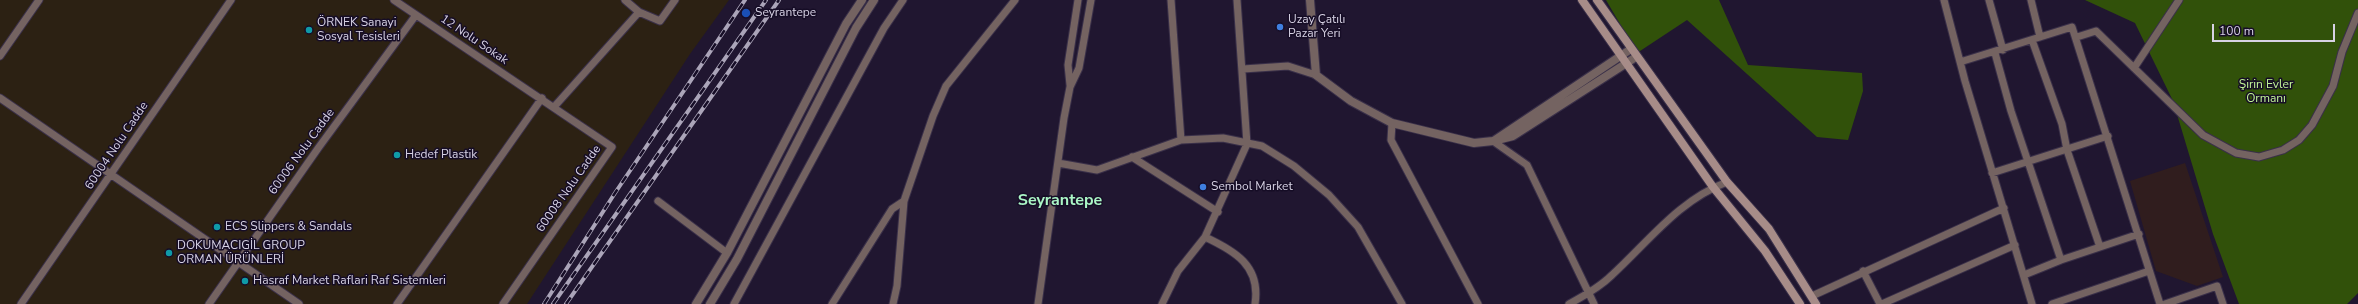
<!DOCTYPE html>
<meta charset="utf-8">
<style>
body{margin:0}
#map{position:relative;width:2358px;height:304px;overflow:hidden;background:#201630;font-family:"Nunito Sans",sans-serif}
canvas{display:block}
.scale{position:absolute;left:2212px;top:24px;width:123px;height:18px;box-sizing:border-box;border:2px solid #d7d2e4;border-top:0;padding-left:5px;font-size:12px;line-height:14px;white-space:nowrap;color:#d7d2e4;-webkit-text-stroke:3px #160d26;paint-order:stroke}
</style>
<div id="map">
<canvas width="2358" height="304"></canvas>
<div class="scale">100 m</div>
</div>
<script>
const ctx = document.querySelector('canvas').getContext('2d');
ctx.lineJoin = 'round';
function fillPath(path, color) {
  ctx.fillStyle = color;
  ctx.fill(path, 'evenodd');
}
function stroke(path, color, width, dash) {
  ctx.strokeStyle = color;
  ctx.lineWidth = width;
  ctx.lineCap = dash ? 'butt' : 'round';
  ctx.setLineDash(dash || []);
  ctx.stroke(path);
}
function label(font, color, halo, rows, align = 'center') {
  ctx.font = font + ' "Nunito Sans",sans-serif';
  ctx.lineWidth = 3;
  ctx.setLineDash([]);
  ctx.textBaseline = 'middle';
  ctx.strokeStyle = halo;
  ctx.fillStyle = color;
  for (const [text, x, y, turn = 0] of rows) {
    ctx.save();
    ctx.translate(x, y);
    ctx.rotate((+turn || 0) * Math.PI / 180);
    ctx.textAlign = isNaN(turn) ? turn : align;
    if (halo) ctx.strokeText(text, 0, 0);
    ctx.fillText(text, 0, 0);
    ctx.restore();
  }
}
const industrial = new Path2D(`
 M0 0H729L690 54 527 304H0Z`);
const education = new Path2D(`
 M2185 163 2223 277 2197 286 2156 271 2130 181Z`);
const forest = new Path2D(`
 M1606 0H1719L1748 65 1862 73 1863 91 1848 140 1817 137 1687 20 1637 53Z
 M2085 0H2358V293L2347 304H2239L2213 234 2173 101 2135 23Z`);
const minor = new Path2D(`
 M394 0 612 147 503 304
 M1171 0 1181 140
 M1944 0 1965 81 2032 304
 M1989 0 2003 50
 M2031 0 2040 37
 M639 12 660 21 675 0
 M2077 37 2096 31 2203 135 2236 153 2259 157 2283 150 2299 140 2312 125 2333 86 2342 52 2358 13
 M2032 40 2062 124 2067 150 2100 247
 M1995 53 2011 111 2061 260
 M0 56 39 0
 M1960 62 2072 27 2160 304
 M2134 68 2179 0
 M1243 69 1288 66 1316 75
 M1070 85 1068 65 1078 0
 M0 98 299 304
 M554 107 639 12 625 0
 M1392 123 1391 140 1478 304
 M1493 141 1527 165 1594 304
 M1132 157 1218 212
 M1058 163 1097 170 1181 140 1223 138 1262 146 1294 166 1329 195 1358 227 1402 304
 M1992 173 2108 136
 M658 201 727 253
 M1205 237C1235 251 1261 266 1255 304
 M1863 271 1880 304
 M2024 275 2061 260 2139 234
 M1812 296 2004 208
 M21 304 231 0
 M209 304 319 147 416 15
 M397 304 542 98
 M734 304 884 28 903 0
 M832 304 892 209 904 201
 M893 304 897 286 904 201 933 116 946 86 1015 0
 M1038 304 1064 118 1070 87 1079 68 1091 0
 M1162 304 1178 271 1205 237 1247 144 1237 0
 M1569 304C1584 296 1600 287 1612 275 1649 241 1679 200 1727 182
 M1882 304 2015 245
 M2052 304 2149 271
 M2165 304 2217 286 2223 304`);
const tertiary = new Path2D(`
 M1310 0 1316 75 1351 101 1392 123 1474 143 1493 141 1513 136 1636 57
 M1495 140 1631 49
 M696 304 727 253 846 24 862 0
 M710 304 737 259 856 28 874 0`);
const secondary = new Path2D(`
 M1582 0 1713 187 1765 251 1800 304
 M1597 0 1727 182 1769 229 1816 304`);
const rail = new Path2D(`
 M544 304 615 193 745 0
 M553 304 766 0
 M566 304 779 0`);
const markers = [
 [746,13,5,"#1a4fb4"],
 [1280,27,4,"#3f7fe0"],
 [309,30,4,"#0f9aa8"],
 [397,155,4,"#0f9aa8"],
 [1203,187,4,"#3f7fe0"],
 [217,227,4,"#0f9aa8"],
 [169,253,4,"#0f9aa8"],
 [245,281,4,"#0f9aa8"]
];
const poiNames = [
 ["Seyrantepe",755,13],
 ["Uzay Çatılı",1288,20],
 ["Pazar Yeri",1288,34],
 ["ÖRNEK Sanayi",317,23],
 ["Sosyal Tesisleri",317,37],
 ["Hedef Plastik",405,155],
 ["Sembol Market",1211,187],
 ["ECS Slippers & Sandals",225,227],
 ["DOKUMACIGİL GROUP",177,246],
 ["ORMAN ÜRÜNLERİ",177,260],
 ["Hasraf Market Raflari Raf Sistemleri",253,281]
];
const streetNames = [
 ["12 Nolu Sokak",474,40,34],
 ["60004 Nolu Cadde",117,146,-56],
 ["60006 Nolu Cadde",302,152,-54],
 ["60008 Nolu Cadde",569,189,-55]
];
const parkNames = [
 ["Şirin Evler",2266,85],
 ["Ormanı",2266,99]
];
const districtNames = [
 ["Seyrantepe",1060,201]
];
fillPath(industrial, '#2c2113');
fillPath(education, '#301d1e');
fillPath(forest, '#31510a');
stroke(minor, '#3a3049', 9);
stroke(tertiary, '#3a3049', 10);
stroke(secondary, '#3a3049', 10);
stroke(minor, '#746361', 7);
stroke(tertiary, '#746361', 8);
stroke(secondary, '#a78c88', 8);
stroke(rail, '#aba5b9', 4);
stroke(rail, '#160d26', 2.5, [8]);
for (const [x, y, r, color] of markers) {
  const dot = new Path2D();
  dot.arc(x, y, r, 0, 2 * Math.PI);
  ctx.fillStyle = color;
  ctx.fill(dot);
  stroke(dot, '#160d26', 1.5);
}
label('12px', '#d7d2e4', '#160d26', poiNames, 'left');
label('12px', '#d7d2e4', '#160d26', streetNames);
label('12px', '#c2f597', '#160d26', parkNames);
label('bold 16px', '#abf6c6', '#160d26', districtNames);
</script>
